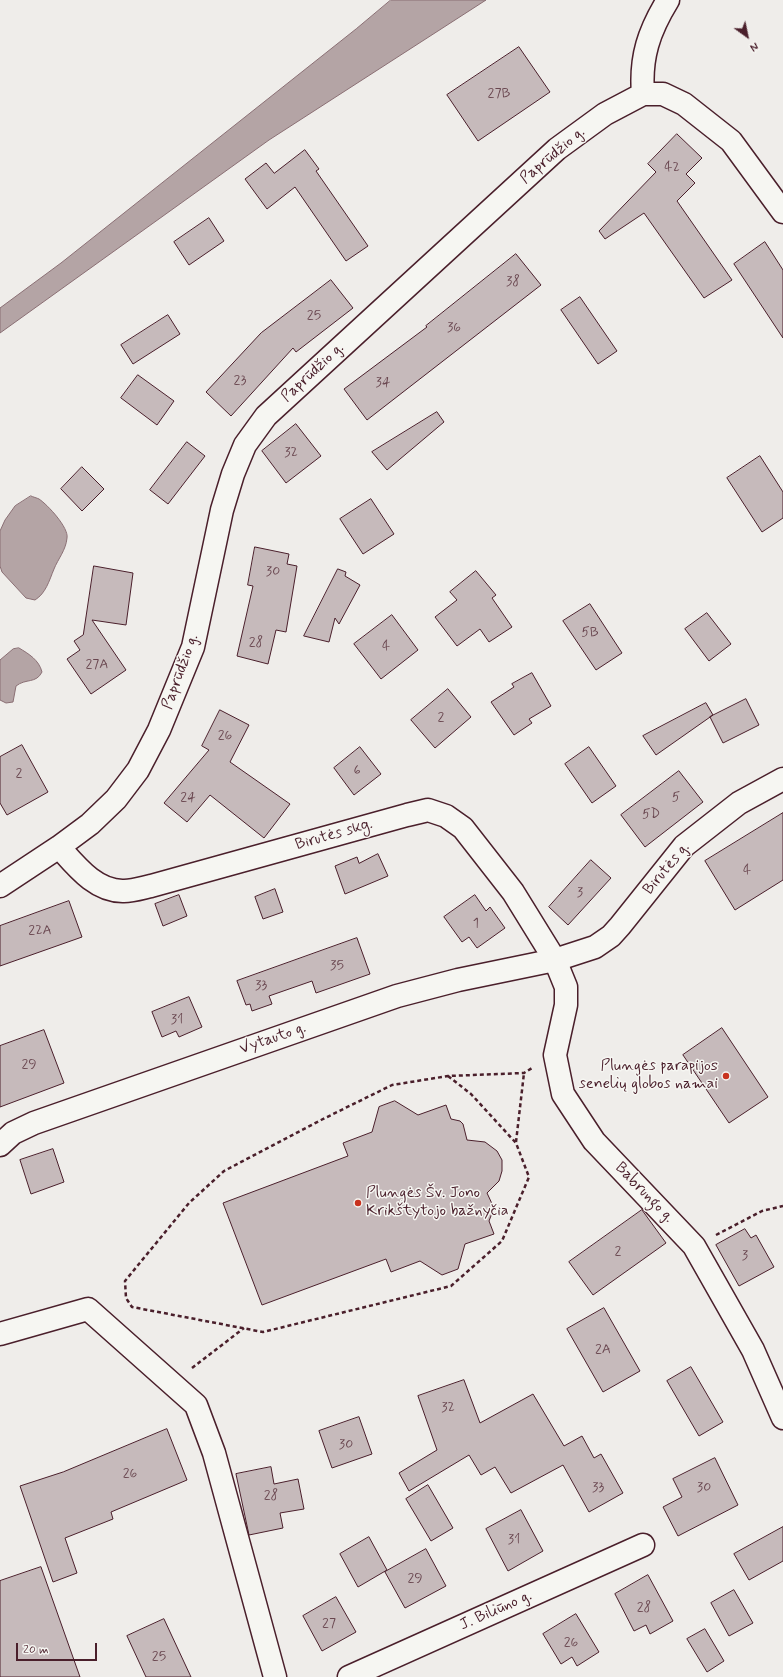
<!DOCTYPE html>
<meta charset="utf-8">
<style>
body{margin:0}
#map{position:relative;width:783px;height:1677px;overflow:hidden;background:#efedea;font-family:Mynerve,sans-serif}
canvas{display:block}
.north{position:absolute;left:727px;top:16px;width:40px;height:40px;-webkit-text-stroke:3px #f6f6f2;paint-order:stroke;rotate:147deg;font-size:11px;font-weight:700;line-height:16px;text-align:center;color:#4a1f2b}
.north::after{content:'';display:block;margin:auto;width:14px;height:18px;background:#4a1f2b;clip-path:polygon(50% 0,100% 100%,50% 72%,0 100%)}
.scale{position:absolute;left:16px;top:1643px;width:81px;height:18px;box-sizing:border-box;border:2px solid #4a1f2b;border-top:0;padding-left:5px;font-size:12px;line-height:14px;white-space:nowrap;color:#4a1f2b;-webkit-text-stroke:3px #f6f6f2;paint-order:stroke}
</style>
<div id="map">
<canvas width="783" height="1677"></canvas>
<div class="north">N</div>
<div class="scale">20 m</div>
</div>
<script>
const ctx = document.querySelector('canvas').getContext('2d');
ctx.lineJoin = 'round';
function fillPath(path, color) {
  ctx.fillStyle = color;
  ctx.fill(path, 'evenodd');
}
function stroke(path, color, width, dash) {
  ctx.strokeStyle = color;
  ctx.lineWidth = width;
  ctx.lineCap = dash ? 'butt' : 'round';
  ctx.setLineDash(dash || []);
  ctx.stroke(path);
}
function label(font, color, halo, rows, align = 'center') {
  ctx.font = font + ' Mynerve,sans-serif';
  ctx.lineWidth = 3;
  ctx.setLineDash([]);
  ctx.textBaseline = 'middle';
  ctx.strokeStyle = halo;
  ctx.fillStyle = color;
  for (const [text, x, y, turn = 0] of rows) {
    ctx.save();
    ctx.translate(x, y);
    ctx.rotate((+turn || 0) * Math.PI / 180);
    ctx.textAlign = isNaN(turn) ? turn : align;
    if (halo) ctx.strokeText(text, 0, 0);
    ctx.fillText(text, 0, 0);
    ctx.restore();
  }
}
const water = new Path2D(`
 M391 0H486L269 140 0 333V308L61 263 356 29Z
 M31 496C33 497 37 498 39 499 48 505 69 528 67 538 66 550 58 559 54 569 49 581 46 593 35 600L26 598 2 572 0 566V531L5 520 15 506Z
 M19 648C29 654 39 660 42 672 36 684 26 678 16 686L13 702 6 703 0 700V660L13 649Z`);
const building = new Path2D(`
 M519 47 550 92 478 141 447 95Z
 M677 134 702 158 686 174 695 183 677 201 732 280 704 298 644 213 605 239 599 231 656 172 648 164Z
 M305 150 319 169 316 171 368 246 346 261 295 187 267 209 245 179 266 163 274 173Z
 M209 218 224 241 189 265 174 242Z
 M765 242 783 270V338L734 264Z
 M516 254 541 285 367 420 344 389 427 327 426 326Z
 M331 280 353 308 296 352 293 348 231 416 206 392 261 333Z
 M580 297 617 351 598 364 561 310Z
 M168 315 180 334 133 364 121 345Z
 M138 375 174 401 157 425 121 398Z
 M437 412 444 422 387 470 372 452Z
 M296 424 321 456 286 483 262 451Z
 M187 442 205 456 168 504 150 490Z
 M760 456 783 492V518L762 532 727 478Z
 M82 467 104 489 82 511 61 489Z
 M371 499 394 534 363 554 340 519Z
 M255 547 289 554 287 564 297 566 286 632 276 630 268 664 237 656 253 586 248 585Z
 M94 566 133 573 126 625 92 620 126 670 91 694 67 659 80 650 74 641 83 635Z
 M338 569 346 572 345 576 360 585 339 624 335 618 329 642 304 636Z
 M476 571 496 595 492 598 512 627 489 642 480 629 457 646 435 617 457 600 450 592Z
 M590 604 622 653 596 670 563 621Z
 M707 613 731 644 709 661 685 629Z
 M392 615 418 650 381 679 354 644Z
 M532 673 551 706 529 719 532 723 514 735 491 702 514 687 512 684Z
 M448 689 471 717 435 748 411 720Z
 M746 699 759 725 723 743 710 717Z
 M706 703 713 715 656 755 643 736Z
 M220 710 249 725 230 762 290 804 264 838 210 795 187 822 164 803 209 750 202 746Z
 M22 745 48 792 7 815 0 803V757Z
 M360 747 381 774 354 795 334 768Z
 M589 747 616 786 592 803 565 764Z
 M679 771 703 802 645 847 621 815Z
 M783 813V880L735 910 705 861Z
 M378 854 388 876 345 894 335 866 357 857 359 863Z
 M591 860 611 878 568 925 549 907Z
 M275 889 283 912 263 919 255 897Z
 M179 895 187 916 163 926 155 904Z
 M475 895 486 911 490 907 505 928 477 948 469 937 462 942 444 917Z
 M69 901 82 937 0 966V926Z
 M357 938 370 974 316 993 312 981 269 996 272 1004 252 1011 250 1004 246 1005 237 981Z
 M189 997 202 1027 179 1037 176 1031 162 1037 152 1012Z
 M722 1028 768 1097 729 1123 683 1055Z
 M44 1030 64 1083 0 1107V1046Z
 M395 1101 418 1115 446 1105 451 1119 460 1121 463 1124 467 1140 485 1142 497 1151 502 1160V1171L499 1181 487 1193 494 1208 489 1221 494 1234 465 1244 458 1269 442 1275 420 1261 391 1272 386 1259 262 1305 223 1203 348 1156 343 1143 372 1132 379 1107Z
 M53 1149 64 1182 31 1194 20 1160Z
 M642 1210 666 1243 593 1295 569 1262Z
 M745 1229 751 1238 756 1235 774 1267 739 1286 716 1245Z
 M604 1308 640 1371 603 1392 567 1329Z
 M691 1367 723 1422 699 1436 667 1381Z
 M464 1380 480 1423 533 1394 564 1446 582 1436 594 1458 601 1454 623 1493 589 1512 563 1465 511 1493 495 1467 481 1475 469 1455 409 1491 399 1473 437 1450 418 1396Z
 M359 1417 372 1454 332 1468 319 1431Z
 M167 1429 187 1480 111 1512 113 1519 65 1538 77 1573 53 1582 20 1486 63 1472Z
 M715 1458 738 1505 678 1536 663 1507 682 1497 673 1479Z
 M271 1467 274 1484 298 1479 304 1509 280 1513 283 1528 249 1535 236 1474Z
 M428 1485 453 1528 431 1541 406 1499Z
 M521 1510 543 1551 508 1571 486 1529Z
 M783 1527V1561L749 1580 734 1554Z
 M369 1537 387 1570 358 1587 340 1554Z
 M426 1549 446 1586 405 1608 385 1572Z
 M41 1567 80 1677H0V1581Z
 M648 1575 673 1621 650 1634 646 1625 634 1631 615 1594Z
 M734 1590 753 1623 729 1636 711 1603Z
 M336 1597 356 1632 322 1651 303 1616Z
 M576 1614 599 1652 577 1666 572 1657 561 1664 543 1634Z
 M164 1619 191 1677H146L127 1636Z
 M705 1629 724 1661 707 1672 687 1639Z`);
const path = new Path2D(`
 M448 1076 471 1094 516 1143 529 1177 502 1241 451 1286 263 1332 132 1307 126 1298 125 1281 189 1203 224 1171 321 1120 392 1085 448 1076 524 1073 532 1068
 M516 1142 524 1073
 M716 1235 762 1211 783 1206
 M192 1368 244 1328`);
const minor = new Path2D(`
 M643 94C640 57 649 31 668 0
 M59 847C76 866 96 892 124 891 133 891 142 888 151 886L407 815 428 810 446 816 463 828 513 892 555 960 566 987V1005L555 1055 563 1094 594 1141 694 1246 753 1350 783 1418
 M0 886 59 847 90 824 116 799 138 770 159 730 193 647 222 510 233 474 245 445 266 416 557 149 605 114 643 94H663L684 104 731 141 783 212
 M0 1334 88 1309 196 1405 214 1453 275 1677
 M349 1677 643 1545`);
const major = new Path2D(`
 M0 1145 13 1133 34 1123 397 996 458 980 555 960 595 947 611 936 620 926 684 846 739 803 783 779`);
const markers = [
 [726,1076,4,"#c8321e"],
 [358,1203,4,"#c8321e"]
];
const numberNames = [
 ["27B",499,94],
 ["42",672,168],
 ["38",513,282],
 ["25",314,316],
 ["36",454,328],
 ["23",240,381],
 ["34",383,383],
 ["32",291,453],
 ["30",273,572],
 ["5B",590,633],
 ["28",256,643],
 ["4",386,647],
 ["27A",97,665],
 ["2",441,718],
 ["26",225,736],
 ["6",357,771],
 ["2",19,774],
 ["24",188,798],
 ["5",676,798],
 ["5D",651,815],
 ["4",747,871],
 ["3",580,893],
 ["1",476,924],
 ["22A",40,931],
 ["35",337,966],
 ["33",261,986],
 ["31",177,1020],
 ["29",29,1065],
 ["2",618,1252],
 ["3",745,1256],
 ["2A",603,1350],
 ["32",448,1408],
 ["30",346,1445],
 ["26",130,1474],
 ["33",598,1488],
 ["30",704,1488],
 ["28",271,1496],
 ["31",514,1540],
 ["29",415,1579],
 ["28",644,1608],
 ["27",329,1624],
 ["26",571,1643],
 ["25",159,1657]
];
const streetNames = [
 ["Paprūdžio g.",553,156,-40],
 ["Paprūdžio g.",313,373,-43],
 ["Paprūdžio g.",181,672,-70],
 ["Birutės skg.",334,835,-16],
 ["Birutės g.",667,869,-50],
 ["Vytauto g.",273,1039,-19],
 ["Babrungo g.",644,1193,46],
 ["J. Biliūno g.",496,1611,-24]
];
const poiNames = [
 ["Plungės parapijos",718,1067],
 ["senelių globos namai",718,1085],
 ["Plungės Šv. Jono",366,1194,"left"],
 ["Krikštytojo bažnyčia",366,1212,"left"]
];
fillPath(water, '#b4a4a5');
stroke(water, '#8a6f74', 1);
fillPath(building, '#c6babb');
stroke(building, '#4a1f2b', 1);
stroke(minor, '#4a1f2b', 25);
stroke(major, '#4a1f2b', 25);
stroke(path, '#4a1f2b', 2.5, [4, 3]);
stroke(minor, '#f6f6f2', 22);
stroke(major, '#f6f6f2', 22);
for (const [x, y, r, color] of markers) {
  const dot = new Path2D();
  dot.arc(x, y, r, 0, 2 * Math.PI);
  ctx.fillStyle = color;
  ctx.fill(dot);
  stroke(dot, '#f6f6f2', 1.5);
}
label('14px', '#69464f', null, numberNames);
label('16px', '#4a1f2b', '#f6f6f2', streetNames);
label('16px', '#4a1f2b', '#f6f6f2', poiNames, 'right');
</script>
